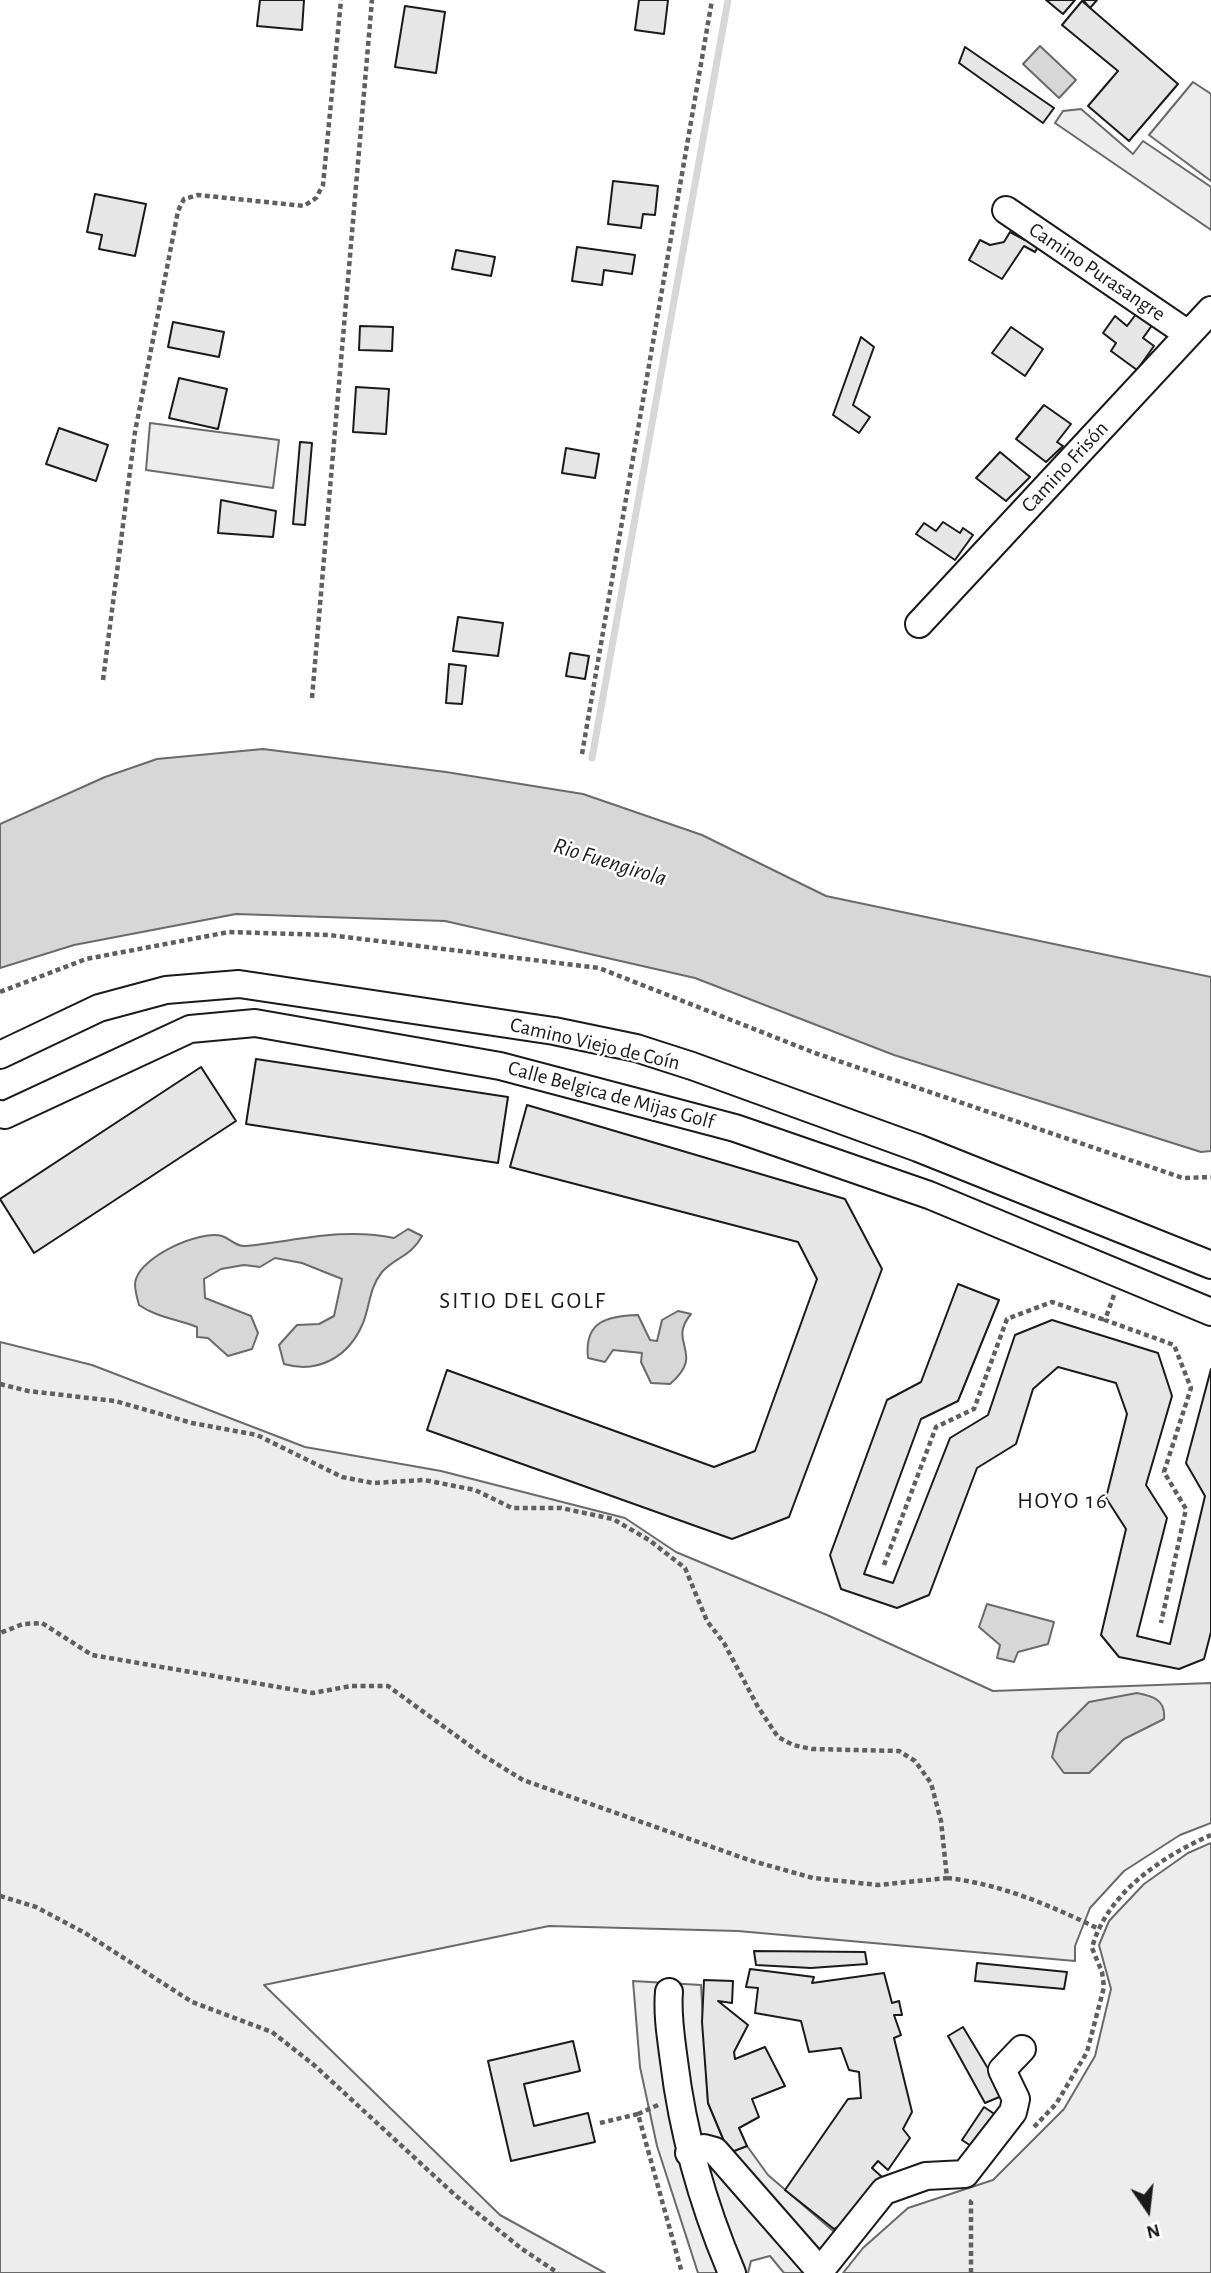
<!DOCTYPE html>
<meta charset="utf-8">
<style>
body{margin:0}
#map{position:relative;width:1211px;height:2273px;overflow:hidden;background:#fff;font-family:"Alegreya Sans",sans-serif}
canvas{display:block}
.north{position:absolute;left:1113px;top:2175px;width:70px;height:70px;-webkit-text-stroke:5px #fff;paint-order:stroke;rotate:166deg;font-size:19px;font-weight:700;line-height:28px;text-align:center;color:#1a1a1a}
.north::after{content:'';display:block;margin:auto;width:24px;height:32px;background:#1a1a1a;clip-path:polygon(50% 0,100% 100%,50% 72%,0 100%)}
</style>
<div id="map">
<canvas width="1211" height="2273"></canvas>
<div class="north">N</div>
</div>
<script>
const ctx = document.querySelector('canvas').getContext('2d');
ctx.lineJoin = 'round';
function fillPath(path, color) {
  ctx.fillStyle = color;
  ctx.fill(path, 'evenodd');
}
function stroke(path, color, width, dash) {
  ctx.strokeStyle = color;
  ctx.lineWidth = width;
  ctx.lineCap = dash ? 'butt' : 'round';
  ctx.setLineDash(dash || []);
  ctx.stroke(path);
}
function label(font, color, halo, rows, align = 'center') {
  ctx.font = font + ' "Alegreya Sans",sans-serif';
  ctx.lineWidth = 5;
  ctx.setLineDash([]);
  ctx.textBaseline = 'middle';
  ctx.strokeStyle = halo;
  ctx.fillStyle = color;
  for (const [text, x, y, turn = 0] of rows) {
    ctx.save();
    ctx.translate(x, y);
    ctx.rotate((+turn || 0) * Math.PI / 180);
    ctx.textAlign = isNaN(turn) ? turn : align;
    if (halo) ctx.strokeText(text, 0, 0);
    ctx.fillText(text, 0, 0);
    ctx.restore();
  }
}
const built = new Path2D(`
 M1193 82 1211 94V181L1149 135Z
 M1081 109 1133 154 1143 141 1211 187V230L1055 123 1063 111Z
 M150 423 279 440 273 488 146 470Z
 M0 1342 92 1365 305 1447 441 1471 625 1518 676 1552 827 1615 993 1691 1211 1683V1823L1180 1835 1124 1871 1090 1908 1075 1946V1961L738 1931 549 1926 264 1985 500 2215 605 2273H0Z
 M1211 1843V2273H843L863 2248 908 2208 993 2180 1064 2109 1095 2056 1111 1989 1099 1945 1109 1921 1144 1884 1188 1853Z
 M633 1981 701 1985 708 2103 729 2153 747 2146 768 2175 846 2242 829 2273H784L770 2256 751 2261 748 2273H698L657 2146 640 2067Z`);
const water = new Path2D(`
 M1040 46 1076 80 1059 98 1023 64Z
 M263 749 446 772 583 794 702 835 826 896 1211 977V1151L1201 1152 894 1055 695 978 445 921 236 914 74 945 0 968V824L105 777 157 759Z
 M408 1229 422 1236C411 1257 395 1257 382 1272 369 1288 370 1306 363 1323 349 1357 318 1374 284 1364L279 1345 297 1325 319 1324 334 1316 342 1279 302 1263 275 1258 260 1267 244 1265 221 1269 204 1279 205 1298 251 1316 258 1333 252 1349 228 1356 208 1338 197 1337V1327C177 1319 156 1317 139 1305 137 1297 133 1286 136 1279 143 1256 199 1230 222 1236 231 1239 236 1247 246 1246 296 1241 344 1227 394 1238Z
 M678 1311 691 1314C666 1344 707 1352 670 1384L651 1383 641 1362 642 1353 613 1350 605 1362 588 1358C584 1321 607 1316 638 1315L650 1340 657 1341 662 1320Z
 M987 1604 1054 1622 1048 1644 1018 1652 1014 1662 997 1658 1000 1645 979 1627Z
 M1137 1693C1153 1696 1166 1700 1164 1719L1124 1739 1089 1773H1064L1052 1757 1058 1733 1089 1702Z`);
const stream = new Path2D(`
 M592 758 728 0`);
const building = new Path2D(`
 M260 0H304L302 30 257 26Z
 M639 0H668L664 34 635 30Z
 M1046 0H1075L1063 14Z
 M1083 0H1097L1090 8Z
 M1082 1 1178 84 1129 141 1088 106 1118 71 1062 25Z
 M405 6 445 12 436 73 395 67Z
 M965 47 1054 108 1043 123 959 63Z
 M613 181 658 186 655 215 643 214 641 228 608 224Z
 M95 194 146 204 135 256 99 249 102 235 87 232Z
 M1030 231 1042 240 1035 252 1024 246 1002 279 969 260 980 240 990 245 1004 242 1010 232 1025 240Z
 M577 247 635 255 632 274 604 270 602 285 572 281Z
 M456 250 495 257 491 276 452 269Z
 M1137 313 1153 324 1143 338 1154 346 1137 370 1111 351 1116 343 1103 333 1115 316 1127 326Z
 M173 322 224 332 219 357 168 347Z
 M360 326 393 327 392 351 359 350Z
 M1011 327 1043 349 1025 376 992 353Z
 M861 337 874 347 853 405 870 417 859 433 833 415Z
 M179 378 227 389 218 429 169 418Z
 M356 387 389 389 386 434 353 432Z
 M1044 405 1071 424 1057 442 1063 446 1046 462 1016 439Z
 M59 428 108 445 96 481 46 464Z
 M300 442 312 443 305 525 293 524Z
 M566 448 599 454 595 478 562 473Z
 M1000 452 1030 477 1006 501 976 478Z
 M221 500 276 511 273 537 218 533Z
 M943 522 960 533 963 528 973 535 955 560 916 534 924 523 936 531Z
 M458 617 503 623 498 656 453 651Z
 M570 653 589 656 585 679 566 676Z
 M449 664 466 666 462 704 446 703Z
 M256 1059 508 1097 498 1163 246 1124Z
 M201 1067 236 1121 34 1253 0 1199Z
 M527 1105 845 1199 882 1269 789 1517 732 1539 427 1430 447 1370 714 1467 755 1451 817 1279 798 1242 510 1167Z
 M958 1284 999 1300 958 1401 921 1419 864 1574 893 1583 950 1438 988 1415 1015 1335 1052 1320 1158 1353 1172 1396 1146 1485 1167 1518 1137 1636 1170 1644 1205 1496 1186 1463 1211 1369V1632L1204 1659 1179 1669 1119 1657 1101 1635 1126 1529 1106 1498 1127 1414 1116 1383 1058 1367 1033 1389 1016 1444 977 1468 929 1595 897 1608 841 1589 830 1555 887 1400 921 1382Z
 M754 1951 865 1952 867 1964 811 1968 756 1965Z
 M977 1963 1067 1972 1064 1989 975 1981Z
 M750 1969 814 1977 812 1983 884 1973 892 2003 899 2001 902 2015H894L901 2035 894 2038 912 2112 903 2129 910 2138 888 2170 878 2161 872 2168 882 2177 842 2225 834 2229 785 2190 848 2099 861 2098 859 2072 849 2070 841 2048 809 2052 801 2021 755 2013 758 1988 746 1987Z
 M704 1980 733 1981 732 2003 718 2001 748 2025 734 2052 735 2059 765 2047 785 2086 752 2099 759 2117 739 2128 747 2146 729 2153 708 2103 702 2022Z
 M963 2027 1004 2095 985 2103 948 2036Z
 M573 2041 580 2071 524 2084 534 2126 588 2113 595 2142 511 2161 488 2061Z
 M984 2107 999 2117 977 2150 962 2140Z`);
const path = new Path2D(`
 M103 680 135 432 178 211 184 199 198 195 304 206 316 198 323 185 341 0
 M312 698 372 0
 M582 754 712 0
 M0 992 86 959 229 932 329 935 599 968 815 1053 1183 1178 1211 1177
 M1114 1295 1105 1320 1174 1345 1191 1388 1164 1472 1186 1509 1161 1623
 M0 1384 28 1391 115 1401 192 1423 257 1435 342 1477 373 1483 424 1480 475 1490 512 1508H561L613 1519 649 1540 685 1568 707 1621 724 1643 758 1707 778 1737 793 1745 812 1749 899 1751 915 1761 931 1783 941 1821 947 1878 878 1885 813 1878 749 1860 523 1780 484 1756 388 1686H351L313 1693 92 1655 42 1623 23 1624 0 1633
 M884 1565 936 1427 974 1409 1007 1319 1052 1302 1105 1320
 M947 1878C1001 1884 1049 1905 1097 1928
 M0 1896 36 1907 85 1933 192 2002 272 2032 314 2065 455 2195 522 2249 558 2273
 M658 2105 638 2114 682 2273
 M600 2123 638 2114
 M1034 2127 1056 2104 1087 2052 1104 1987 1102 1972 1092 1948C1106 1894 1162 1856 1211 1835
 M971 2273V2201L974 2198`);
const minor = new Path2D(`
 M1006 210 1188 334
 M919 624 1211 310
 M0 1055 99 1008 166 990 239 984 554 1031 636 1048 692 1066 918 1148 1211 1265
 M0 1114 5 1115 190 1029 255 1023 500 1066 735 1128 929 1195 1211 1312
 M669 1992C667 2015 671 2038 674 2061 683 2135 703 2205 732 2273
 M689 2153 704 2148 715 2151 820 2271 884 2191 926 2176 965 2174 1013 2112 1016 2099 1002 2070 1022 2049`);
const streetNames = [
 ["Camino Purasangre",1097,272,34],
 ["Camino Frisón",1065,467,-47],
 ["Camino Viejo de Coín",595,1044,13],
 ["Calle Belgica de Mijas Golf",611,1095,15]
];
const waterNames = [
 ["Rio Fuengirola",610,862,17]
];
const neighbourhoodNames = [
 ["SITIO DEL GOLF",523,1301],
 ["HOYO 16",1063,1501]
];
fillPath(built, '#ededed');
stroke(built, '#6a6a6a', 2);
fillPath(water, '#d7d7d7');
stroke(water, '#6a6a6a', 2);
stroke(stream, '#d7d7d7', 7);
fillPath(building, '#e6e6e6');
stroke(building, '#1a1a1a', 2);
stroke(minor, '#1a1a1a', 30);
stroke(path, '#5f5f5f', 4.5, [5, 3.5]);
stroke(minor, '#fff', 26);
label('21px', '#1a1a1a', '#fff', streetNames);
label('italic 23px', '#1a1a1a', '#fff', waterNames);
ctx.letterSpacing = '2px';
label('23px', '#1a1a1a', '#fff', neighbourhoodNames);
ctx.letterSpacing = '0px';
</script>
